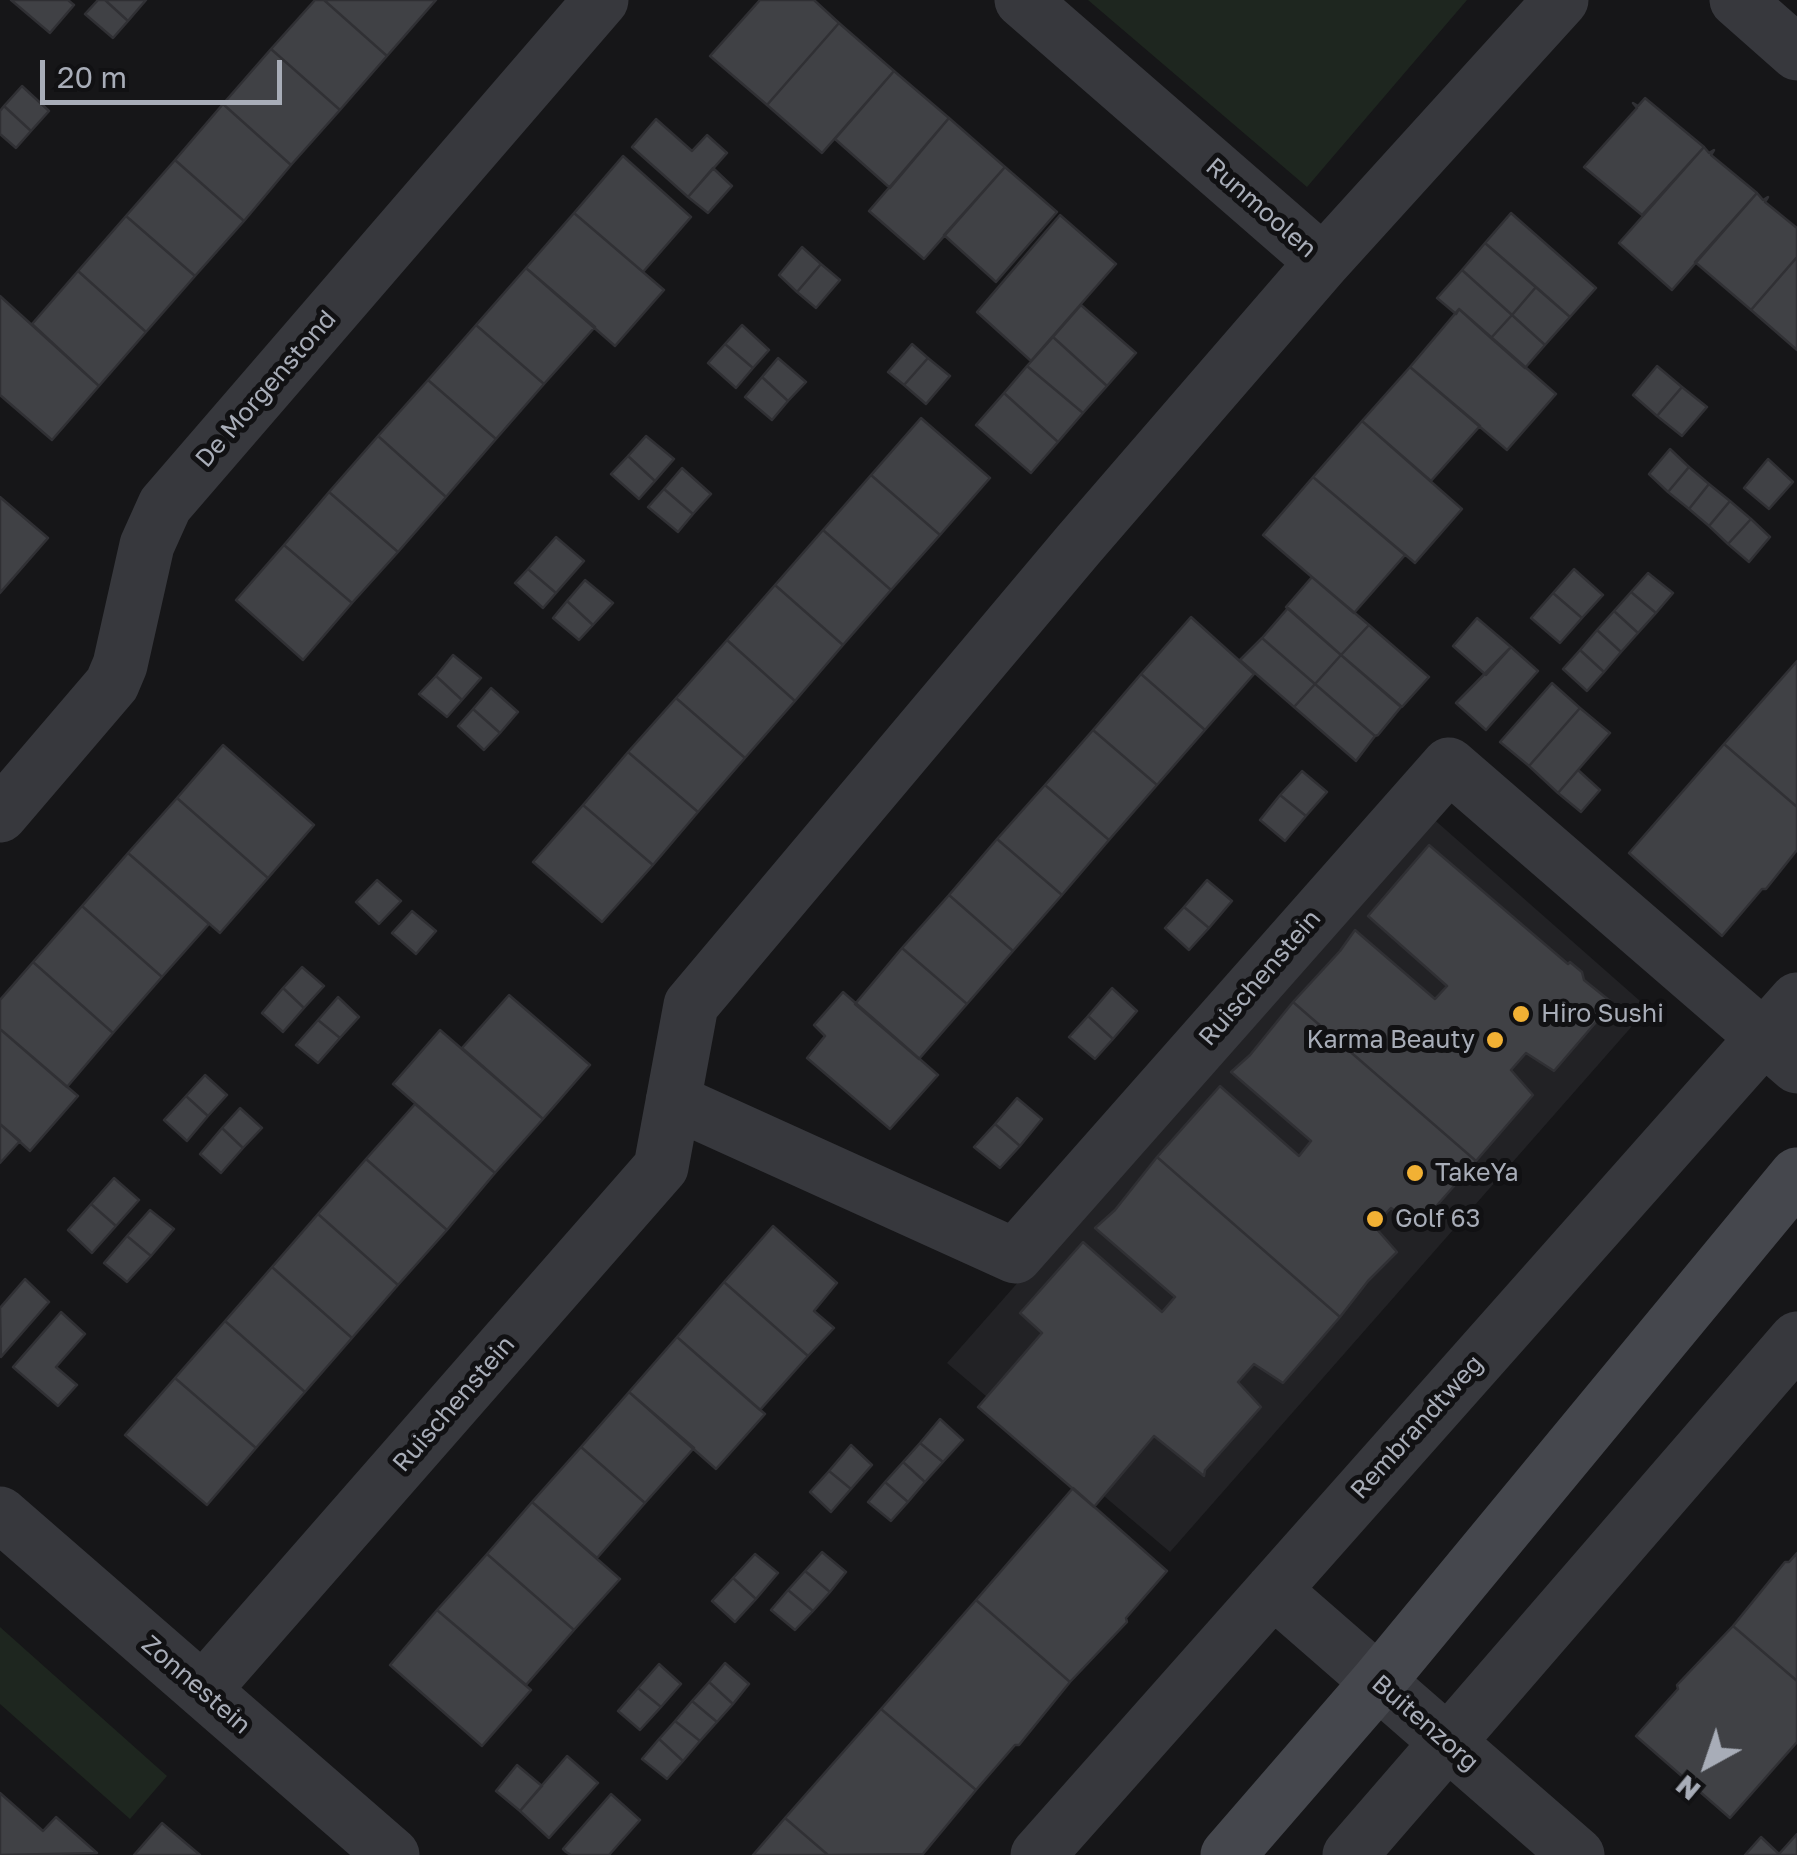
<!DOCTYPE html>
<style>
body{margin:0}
#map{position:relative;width:1797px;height:1855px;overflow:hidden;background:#161618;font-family:"Golos Text",sans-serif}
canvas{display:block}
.north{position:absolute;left:1657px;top:1715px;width:100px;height:100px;-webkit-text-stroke:8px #111113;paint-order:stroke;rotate:220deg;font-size:28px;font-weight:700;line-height:40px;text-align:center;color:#a8adb8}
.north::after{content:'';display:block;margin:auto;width:35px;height:45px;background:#a8adb8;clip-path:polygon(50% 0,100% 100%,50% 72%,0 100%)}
.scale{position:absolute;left:40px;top:60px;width:242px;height:45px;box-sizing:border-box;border:5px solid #a8adb8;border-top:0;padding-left:12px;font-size:30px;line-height:35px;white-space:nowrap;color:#a8adb8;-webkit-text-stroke:8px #111113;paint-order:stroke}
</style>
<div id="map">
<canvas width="1797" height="1855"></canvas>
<div class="north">N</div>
<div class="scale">20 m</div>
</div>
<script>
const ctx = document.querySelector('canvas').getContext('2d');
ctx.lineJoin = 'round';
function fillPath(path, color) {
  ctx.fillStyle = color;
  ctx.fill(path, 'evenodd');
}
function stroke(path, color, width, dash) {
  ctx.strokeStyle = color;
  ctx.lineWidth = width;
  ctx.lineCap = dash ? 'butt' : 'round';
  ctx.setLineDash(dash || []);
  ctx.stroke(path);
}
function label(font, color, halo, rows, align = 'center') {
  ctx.font = font + ' "Golos Text",sans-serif';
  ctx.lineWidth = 10;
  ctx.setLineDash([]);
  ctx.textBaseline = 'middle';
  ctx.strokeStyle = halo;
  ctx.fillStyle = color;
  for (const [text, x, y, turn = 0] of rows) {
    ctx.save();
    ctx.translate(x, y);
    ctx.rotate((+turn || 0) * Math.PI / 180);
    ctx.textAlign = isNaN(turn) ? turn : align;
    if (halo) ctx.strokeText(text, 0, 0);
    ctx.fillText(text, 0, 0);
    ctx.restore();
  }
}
const built = new Path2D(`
 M1429 815 1648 1008 1170 1552 947 1363Z`);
const green = new Path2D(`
 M1088 0H1467L1307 187Z
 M0 1627 167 1776 130 1819 0 1704Z`);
const building = new Path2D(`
 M11 0H68L74 5 50 33Z
 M98 0H105L128 21 113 38 85 14Z
 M105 0H146L128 21Z
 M315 0H324L387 56 340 110 271 49Z
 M324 0H436L387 56Z
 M760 0H814L839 23 767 105 710 56Z
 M839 23 894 71 822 153 767 105Z
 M271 49 340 110 291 165 223 104Z
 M894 71 949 118 890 188 835 139Z
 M22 86 49 111 31 131 4 106Z
 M1645 98 1704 147 1642 215 1584 167 1637 108 1633 103 1638 106Z
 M223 104 291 165 244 221 175 160Z
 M4 106 31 131 16 148 0 134V111Z
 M949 118 1005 167 924 259 869 211Z
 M656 119 692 151 707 135 727 153 688 197 632 147Z
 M1704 147 1709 153 1714 150 1711 155 1757 193 1672 290 1619 243Z
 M623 156 691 217 643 272 574 213Z
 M175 160 244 221 195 276 126 216Z
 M1005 167 1057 212 996 282 944 235Z
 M713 168 732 186 708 213 688 197Z
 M1757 193 1763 200 1768 197 1765 202 1797 228V257L1751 310 1695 262Z
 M574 213 664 290 615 346 526 268Z
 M1511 213 1596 288 1570 317 1485 243Z
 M1060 215 1116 264 1031 361 977 312Z
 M126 216 195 276 146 332 78 271Z
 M1485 243 1536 287 1512 315 1462 270Z
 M802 247 821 264 797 292 779 275Z
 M1797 257V350L1751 310Z
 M821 264 840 280 816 308 797 292Z
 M526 268 595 327 544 384 476 325Z
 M1462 270 1512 315 1491 338 1459 309 1456 314 1437 298Z
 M78 271 146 332 99 386 32 324Z
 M1536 287 1570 317 1545 345 1512 315Z
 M0 296 99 386 52 440 0 395Z
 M1081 305 1136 353 1107 386 1053 337Z
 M1459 309 1556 394 1507 450 1410 367Z
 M1512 315 1545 345 1525 368 1491 338Z
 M476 325 544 384 496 439 428 380Z
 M742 325 769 350 753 368 725 344Z
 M1053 337 1107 386 1083 413 1027 366Z
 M725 344 753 368 736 388 708 363Z
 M912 344 928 358 904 385 888 372Z
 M778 358 806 382 788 401 762 377Z
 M928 358 950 376 926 404 904 385Z
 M1027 366 1083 413 1058 442 1004 393Z
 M1657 366 1682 387 1657 416 1633 395Z
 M1410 367 1480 426 1431 481 1362 421Z
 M762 377 788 401 772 420 745 397Z
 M428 380 496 439 446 497 378 436Z
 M1682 387 1707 407 1682 436 1657 416Z
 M1004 393 1058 442 1031 473 976 425Z
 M921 418 990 478 940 535 871 475Z
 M1362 421 1462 509 1415 563 1313 477Z
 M378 436 446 497 398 552 329 492Z
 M646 436 674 459 655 481 628 456Z
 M1670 449 1689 467 1668 492 1649 474Z
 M628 456 655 481 639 499 611 474Z
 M1768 459 1793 482 1769 509 1744 488Z
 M1689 467 1709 484 1689 509 1668 492Z
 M682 468 711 494 693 514 664 489Z
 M871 475 940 535 891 590 823 530Z
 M1313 477 1405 555 1354 613 1263 535Z
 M1709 484 1730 501 1709 526 1689 509Z
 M664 489 693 514 678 532 648 507Z
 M329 492 398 552 352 603 284 545Z
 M0 497 48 538 0 593Z
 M1730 501 1751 519 1728 544 1709 526Z
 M1751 519 1770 537 1749 562 1728 544Z
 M823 530 891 590 843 645 775 585Z
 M556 537 584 561 556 593 528 569Z
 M284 545 352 603 303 660 236 600Z
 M528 569 556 593 543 608 515 583Z
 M1574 569 1603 595 1582 618 1553 593Z
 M1648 573 1673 593 1656 613 1631 592Z
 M1312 577 1369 625 1341 655 1286 607Z
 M585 580 613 603 593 625 567 601Z
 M775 585 843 645 795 701 727 640Z
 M1631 592 1656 613 1638 633 1614 611Z
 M1553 593 1582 618 1560 643 1531 618Z
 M567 601 593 625 579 640 553 618Z
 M1288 608 1341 655 1315 684 1262 638Z
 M1614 611 1638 633 1621 652 1597 630Z
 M1191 617 1254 674 1205 730 1141 674Z
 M1477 618 1511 647 1486 675 1453 646Z
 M1369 625 1429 677 1402 707 1341 655Z
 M1597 630 1621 652 1604 672 1580 650Z
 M1262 638 1315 684 1294 707 1240 660Z
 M727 640 795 701 745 758 676 698Z
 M1511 647 1538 671 1486 730 1456 703Z
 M1580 650 1604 672 1587 691 1563 669Z
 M453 655 481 678 462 700 436 676Z
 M1341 655 1401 707 1378 735 1375 736 1315 684Z
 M1797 661V807L1724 744Z
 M1141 674 1205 730 1157 785 1093 730Z
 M436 676 462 700 447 717 419 694Z
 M1552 683 1580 708 1529 766 1500 742Z
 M1315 684 1375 736 1356 761 1294 707Z
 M491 688 518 712 500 733 473 709Z
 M676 698 745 758 698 812 628 752Z
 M1580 708 1610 733 1558 793 1529 766Z
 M473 709 500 733 484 750 458 726Z
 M1093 730 1157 785 1109 840 1045 785Z
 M1724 744 1797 807V850L1766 889H1762L1722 936 1629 853Z
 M223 745 314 825 268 878 177 798Z
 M628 752 698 812 653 865 583 805Z
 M1578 770 1600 790 1581 812 1558 793Z
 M1302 771 1327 792 1306 816 1280 795Z
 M1045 785 1109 840 1062 895 997 839Z
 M1280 795 1306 816 1285 841 1260 820Z
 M177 798 268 878 220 933 128 853Z
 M583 805 653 865 602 922 533 862Z
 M997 839 1062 895 1013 951 949 895Z
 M1429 845 1568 964 1570 962 1582 972 1584 980 1615 1005 1612 1009 1609 1007 1554 1071 1526 1053 1511 1070 1533 1095 1476 1161 1293 1002 1340 951 1355 930 1435 999 1447 986 1368 916Z
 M128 853 209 924 162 977 82 906Z
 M377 880 401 901 379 924 356 902Z
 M1207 880 1232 901 1209 928 1184 907Z
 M949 895 1013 951 967 1004 902 948Z
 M82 906 162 977 113 1033 33 962Z
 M1184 907 1209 928 1189 950 1165 928Z
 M412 911 436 931 416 954 392 933Z
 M902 948 967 1004 919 1059 855 1004Z
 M33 962 113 1033 67 1087 0 1029V1000Z
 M302 967 324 986 304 1008 283 988Z
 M283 988 304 1008 283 1032 262 1013Z
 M1112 988 1137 1011 1113 1039 1088 1016Z
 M843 992 938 1075 890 1129 807 1058 825 1036 814 1025Z
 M509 995 590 1065 543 1119 462 1048Z
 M338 997 359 1017 340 1038 318 1020Z
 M1293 1002 1476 1161 1418 1227 1391 1208 1374 1226 1397 1252 1368 1281 1340 1317 1157 1157 1220 1086 1299 1156 1311 1141 1231 1072 1250 1055Z
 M1088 1016 1113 1039 1095 1059 1069 1037Z
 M318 1020 340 1038 318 1063 296 1045Z
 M0 1029 78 1096 30 1151 0 1124Z
 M440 1030 543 1119 495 1173 393 1084Z
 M205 1075 227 1095 208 1116 186 1096Z
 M186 1096 208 1116 187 1141 164 1120Z
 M1017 1098 1042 1119 1020 1146 995 1124Z
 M415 1104 495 1173 447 1230 366 1159Z
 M240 1108 262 1128 243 1148 222 1128Z
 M0 1124 20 1141 0 1163Z
 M995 1124 1020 1146 1000 1168 974 1147Z
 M222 1128 243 1148 221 1173 200 1154Z
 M1157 1157 1340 1317 1283 1383 1254 1364 1238 1382 1261 1407 1205 1470 1204 1476 1154 1436 1094 1507 978 1407 1042 1333 1020 1313 1083 1242 1162 1312 1175 1297 1095 1228 1115 1210Z
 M366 1159 447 1230 398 1285 318 1214Z
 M114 1178 139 1200 116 1226 91 1204Z
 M91 1204 116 1226 92 1253 68 1230Z
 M150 1210 174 1229 151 1256 127 1236Z
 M318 1214 398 1285 352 1338 272 1267Z
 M773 1226 837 1283 814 1311 834 1328 808 1356 724 1282Z
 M127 1236 151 1256 127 1282 104 1263Z
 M272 1267 352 1338 305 1392 225 1321Z
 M25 1279 49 1302 1 1357 0 1308Z
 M724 1282 808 1356 760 1410 677 1337Z
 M61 1312 85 1334 56 1367 77 1385 58 1406 13 1367Z
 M225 1321 305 1392 256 1448 175 1378Z
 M677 1337 765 1414 716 1469 629 1392Z
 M175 1378 256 1448 207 1505 125 1435Z
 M629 1392 694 1448 645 1503 581 1447Z
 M940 1419 963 1440 943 1462 920 1443Z
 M920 1443 943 1462 925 1482 903 1462Z
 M851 1445 872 1465 851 1489 829 1471Z
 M581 1447 645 1503 597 1558 532 1502Z
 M903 1462 925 1482 908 1502 885 1482Z
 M829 1471 851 1489 831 1512 810 1492Z
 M885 1482 908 1502 891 1521 868 1502Z
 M1073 1488 1167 1571 1126 1618 1127 1622 1070 1682 976 1600Z
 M532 1502 620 1579 574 1630 487 1554Z
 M822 1552 846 1572 830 1592 805 1571Z
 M1797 1553V1681L1733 1626 1785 1562H1789Z
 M487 1554 574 1630 526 1685 437 1610Z
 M755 1554 778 1573 756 1599 733 1578Z
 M805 1571 830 1592 813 1611 788 1590Z
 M733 1578 756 1599 735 1622 712 1601Z
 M788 1590 813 1611 795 1630 771 1610Z
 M976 1600 1070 1682 1019 1745H1015L976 1790 881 1709Z
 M437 1610 531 1690 482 1746 390 1665Z
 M1733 1626 1797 1681V1742L1730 1818 1636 1736 1678 1689 1677 1685Z
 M725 1663 749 1684 733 1704 709 1682Z
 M659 1664 681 1684 661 1707 638 1688Z
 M709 1682 733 1704 717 1722 692 1701Z
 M638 1688 661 1707 640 1730 618 1711Z
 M692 1701 717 1722 700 1741 675 1721Z
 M881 1709 976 1790 923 1854 828 1855 785 1818Z
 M675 1721 700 1741 683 1761 659 1739Z
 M659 1739 683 1761 667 1779 642 1759Z
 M567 1756 598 1783 549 1838 520 1811Z
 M517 1765 542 1786 520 1811 496 1791Z
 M0 1793 43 1831 56 1817 97 1853 0 1855Z
 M611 1794 640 1820 609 1855H571L566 1852 563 1849Z
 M785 1818 828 1855H753Z
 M162 1823 200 1855H134Z
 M1797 1834V1855H1778L1779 1854Z
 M1761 1837 1779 1854 1778 1855H1745Z`);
const street = new Path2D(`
 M1022 0 1323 262 1561 0
 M1737 0 1797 53
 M0 815 112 684 120 665 147 545 165 505 601 0
 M673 1101 1015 1256 1449 765 1797 1066
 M0 1514 392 1855
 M1273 1590 1577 1855
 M203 1690 661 1167 691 1005 1079 544 1323 262
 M1038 1855 1797 1000
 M1350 1855 1797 1339`);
const secondary = new Path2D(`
 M1228 1855 1378 1682 1797 1175`);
const markers = [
 [1521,1014,10,"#f2b134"],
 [1495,1040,10,"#f2b134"],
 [1415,1173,10,"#f2b134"],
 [1375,1219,10,"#f2b134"]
];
const streetNames = [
 ["Runmoolen",1261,208,41],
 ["De Morgenstond",266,389,-49],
 ["Ruischenstein",1260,978,-49],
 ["Ruischenstein",454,1404,-49],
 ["Rembrandtweg",1417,1427,-48],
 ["Zonnestein",196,1685,41],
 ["Buitenzorg",1425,1723,41]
];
const poiNames = [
 ["Hiro Sushi",1541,1014],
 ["Karma Beauty",1475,1040,"right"],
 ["TakeYa",1435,1173],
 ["Golf 63",1395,1219]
];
fillPath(built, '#222225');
fillPath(green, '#1e261f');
fillPath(building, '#404145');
stroke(building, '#303034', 2.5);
stroke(street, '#37383d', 55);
stroke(secondary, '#45474d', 55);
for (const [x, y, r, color] of markers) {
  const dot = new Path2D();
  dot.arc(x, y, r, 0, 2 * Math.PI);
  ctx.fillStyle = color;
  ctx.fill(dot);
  stroke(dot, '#111113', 4);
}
label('25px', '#a8adb8', '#111113', streetNames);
label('25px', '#a8adb8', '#111113', poiNames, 'left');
</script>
